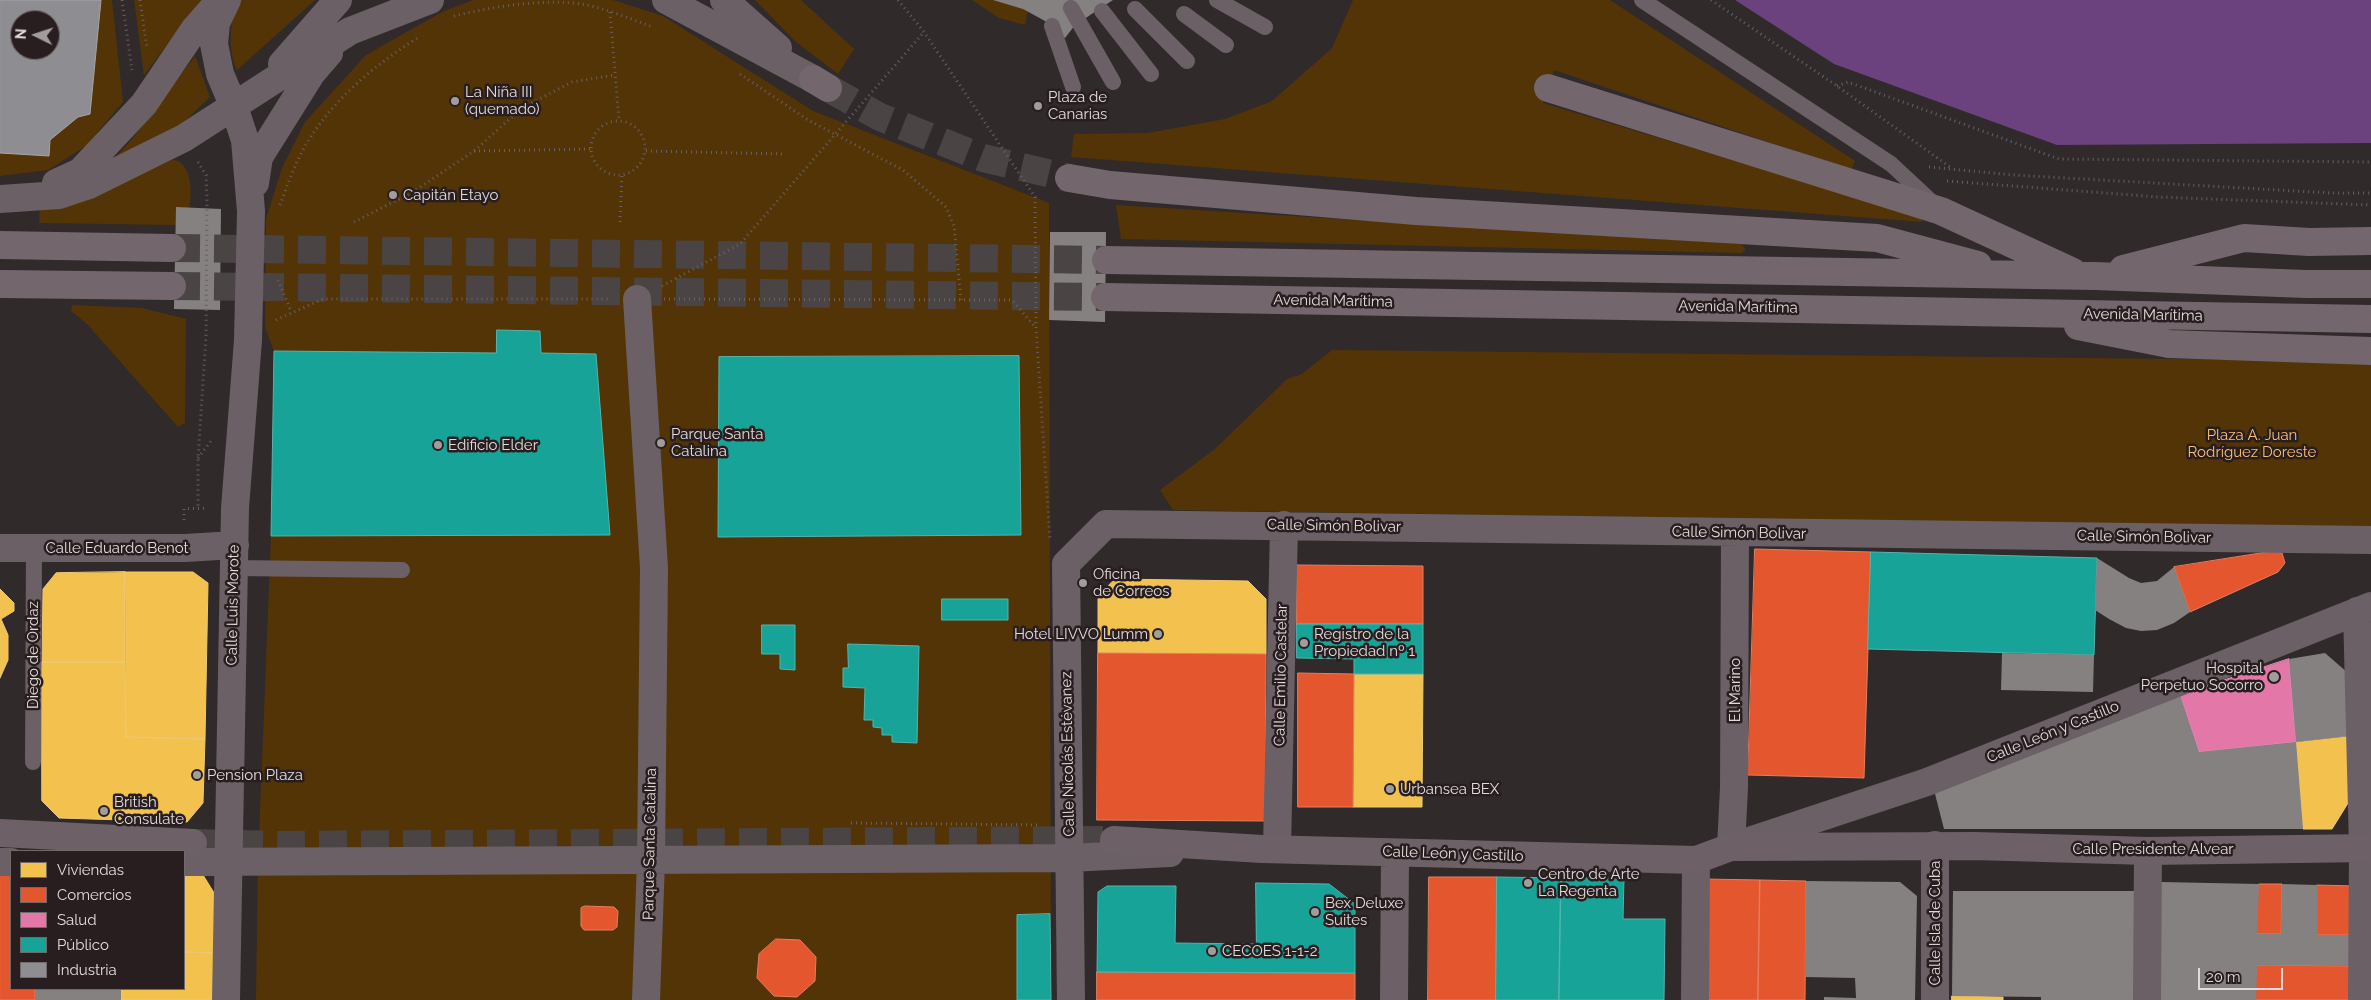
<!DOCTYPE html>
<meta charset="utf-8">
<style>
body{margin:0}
#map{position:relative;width:2371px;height:1000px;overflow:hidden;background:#302a2b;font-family:Raleway,sans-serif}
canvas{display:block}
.legend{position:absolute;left:10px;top:850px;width:175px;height:140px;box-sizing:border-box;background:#281e1f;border:1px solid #72696a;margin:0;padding:6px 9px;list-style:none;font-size:15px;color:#e1dada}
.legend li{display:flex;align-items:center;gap:10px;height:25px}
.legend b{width:25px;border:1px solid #72696a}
.north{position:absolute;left:10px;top:10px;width:50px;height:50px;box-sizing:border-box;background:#281e1f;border:1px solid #72696a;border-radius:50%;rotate:274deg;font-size:14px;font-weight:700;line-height:20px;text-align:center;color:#e1dada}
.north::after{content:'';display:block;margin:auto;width:18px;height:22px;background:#a39c9d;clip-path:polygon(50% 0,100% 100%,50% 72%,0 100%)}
.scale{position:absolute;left:2198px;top:968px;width:85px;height:22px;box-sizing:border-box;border:2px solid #e1dada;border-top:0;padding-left:6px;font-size:15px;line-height:18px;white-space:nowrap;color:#e1dada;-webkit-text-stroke:4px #281e1f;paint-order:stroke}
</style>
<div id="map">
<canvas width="2371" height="1000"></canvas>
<ul class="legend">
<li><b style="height:14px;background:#f2c14e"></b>Viviendas</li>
<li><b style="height:14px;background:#e4572e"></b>Comercios</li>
<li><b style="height:14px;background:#e377a8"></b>Salud</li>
<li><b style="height:14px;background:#17a398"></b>Público</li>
<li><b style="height:14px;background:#8d8d92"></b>Industria</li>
</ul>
<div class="north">N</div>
<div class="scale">20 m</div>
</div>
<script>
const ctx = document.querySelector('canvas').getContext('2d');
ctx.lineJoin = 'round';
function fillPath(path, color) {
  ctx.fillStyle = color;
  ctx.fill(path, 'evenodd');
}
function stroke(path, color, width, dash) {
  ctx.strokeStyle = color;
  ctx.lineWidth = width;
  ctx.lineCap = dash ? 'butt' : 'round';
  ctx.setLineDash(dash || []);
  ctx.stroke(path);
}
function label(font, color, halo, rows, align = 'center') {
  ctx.font = font + ' Raleway,sans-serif';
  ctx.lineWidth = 5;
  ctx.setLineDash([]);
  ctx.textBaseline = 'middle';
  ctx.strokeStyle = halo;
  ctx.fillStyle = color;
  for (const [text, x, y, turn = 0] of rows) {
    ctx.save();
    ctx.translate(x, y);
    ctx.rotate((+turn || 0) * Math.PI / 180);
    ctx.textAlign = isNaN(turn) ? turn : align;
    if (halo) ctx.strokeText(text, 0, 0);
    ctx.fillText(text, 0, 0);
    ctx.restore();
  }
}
const green = new Path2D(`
 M101 0H112L123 102 86 146 48 170 0 176V153L50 140 78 117 90 114Z
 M134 0H201L144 75Z
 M238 0H315L237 70C227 49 230 21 238 0Z
 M473 0H613L663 16 813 111 1049 203 1051 1000H256L258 862 271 536 274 351 265 327 266 219 282 168 305 122 366 55 442 12Z
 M755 0H801L854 49 838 74 796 42Z
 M972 0H1023L1029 3 1025 25 999 18Z
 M1353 0H1610L1855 161 1851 170 1554 70 1543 103 1921 217 1923 222 1071 157 1074 134 1148 133 1225 119 1272 101 1332 48Z
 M195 56 210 97 170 135 114 159 132 139Z
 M172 160C194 160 193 201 187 215 185 219 182 222 179 225L39 223 40 203 148 171Z
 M1116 205 1741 244 1746 250 1742 253 1121 239Z
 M72 305 142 308 186 319 185 423 178 427 87 324 71 311Z
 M1332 350 2371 361V529L1173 510 1160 490 1215 449 1287 379 1302 374Z`);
const water = new Path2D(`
 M1735 0H2371V143L2057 145 1834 64Z`);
const homes = new Path2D(`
 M125 572H193L208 583 205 739 126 737Z
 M125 572V662H42L43 589 56 573Z
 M1115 579 1248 581 1266 599V654L1098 653V597Z
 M0 589 14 603V611L1 619 8 635V660L0 678Z
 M42 662H125L126 737 205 739 203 803 187 822 59 818 42 801Z
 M1354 674H1423L1422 807H1353Z
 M2350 736 2353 795 2332 829H2303L2296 742Z
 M184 875H203L216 896 214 953 184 952Z
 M184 952 214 953 212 1000H121V989H184Z
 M1952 996 2003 997V1000H1952Z`);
const shops = new Path2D(`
 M1755 549 1871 552 1864 778 1748 775Z
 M2274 551 2282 553 2285 563 2278 572 2190 612 2174 567Z
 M1297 565 1423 566V624H1297Z
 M1098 653 1266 654 1265 821 1097 820Z
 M1298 673 1354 674 1353 807H1298Z
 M0 874H11V989H35V1000H0Z
 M1429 877H1497L1496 1000H1428Z
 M1704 879 1760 880 1758 1000H1703Z
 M1760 880 1806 881 1805 1000H1758Z
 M2259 884H2282L2281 934H2257Z
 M2317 885 2355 886V935H2317Z
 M585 906 614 907 618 911 617 927 613 930H584L581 926V908Z
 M776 939 800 940 816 957 815 981 797 997 774 996 757 978 759 954Z
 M2257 965 2354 966V1000H2256Z
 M1097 972 1355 973V1000H1097Z`);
const health = new Path2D(`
 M2289 659 2296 742 2199 752 2180 695Z`);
const public = new Path2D(`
 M497 330 540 331 541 353 596 354 610 535 271 536 274 351 496 353Z
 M1019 356 1021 535 718 537 719 357Z
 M1871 552 2097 558 2094 655 1868 649Z
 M942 599H1008V620H942Z
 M1297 624H1423V674H1354V659L1297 658Z
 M762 625H795V670L780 669V654H762Z
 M848 644 919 646 917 743 892 742V735H882V728L873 727V720H864L865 688 843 687V668H848Z
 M1497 877 1561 878 1559 1000H1496Z
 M1561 878H1624L1623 919H1665L1664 1000H1559Z
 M1256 883 1329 884 1355 904V973L1097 972 1098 892 1107 886H1176L1175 943 1256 944Z
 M1050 914 1051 1000H1017V915Z`);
const industry = new Path2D(`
 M0 0H101L90 114 78 117 50 140 49 156 0 153ZM20 20H50V50H20Z`);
const building = new Path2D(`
 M993 0H1113L1075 25 1065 38 1045 21 1023 9Z
 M176 207 221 209 220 310 174 309Z
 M1050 232H1106L1105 322 1049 320Z
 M2097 558 2129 578 2141 583 2157 581 2174 567 2190 612 2174 623 2157 630 2141 631 2126 628 2109 619 2095 610Z
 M2002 653 2094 655 2093 692 2001 690Z
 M2325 653 2348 673 2350 736 2296 742 2289 659Z
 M2180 695 2199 752 2296 742 2303 829H1944L1934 790Z
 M1806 881 1900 882 1917 896 1915 1000H1824V997L1856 998 1855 978 1805 977Z
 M2161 882 2259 884 2257 934H2281L2282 884 2317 885V935H2355L2354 966 2257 965 2256 1000H2159Z
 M1953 891H2137L2135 1000H2041V997L1952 996Z
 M35 989H121V1000H35Z`);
const streetTunnel = new Path2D(`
 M828 88 880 117 983 158 1069 178`);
const secondaryTunnel = new Path2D(`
 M193 843 281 845 1114 840`);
const highwayTunnel = new Path2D(`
 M172 248 1106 260
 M172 286 1105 297`);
const path = new Path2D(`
 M122 0 132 70
 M140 0 147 49
 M898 0 924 32 1035 197 1036 328 1050 540
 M1711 0 1837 86 1950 167
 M610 12 619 120
 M454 16C492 7 533 0 572 3 600 5 627 18 653 27
 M740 74 808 120 903 170 946 207 954 226 961 300
 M1837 86 1848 82 2059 159 2371 162
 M591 148a27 27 0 1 1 54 0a27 27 0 1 1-54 0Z
 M474 151 591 149
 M646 151 785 154
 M198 162 206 175 207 198 206 337 198 459V509
 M1929 167 2013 175 2331 193H2371
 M1947 181 2158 197 2371 205
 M280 205C287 186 294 166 304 148 330 102 374 65 419 37
 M354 222 413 192 474 151 522 108 572 82 615 75
 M620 222 622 175
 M278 280 291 311
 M662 286 740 244 924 32
 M664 299 1012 300 1036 328
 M276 320 323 299H610
 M198 458 211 441
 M184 520V509L207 508
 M851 823 1041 825`);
const lane = new Path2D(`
 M1217 0 1265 27
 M1642 0 1891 164 1934 204
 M1071 8 1113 82
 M1135 9 1187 61
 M1102 11 1151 74
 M1184 14 1226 45
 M1052 26 1073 87
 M234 568 402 570
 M33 762 34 548`);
const street = new Path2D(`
 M666 0 813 79
 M724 0 778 48
 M282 64 338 0
 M56 183 80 172 144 104 194 30 220 0
 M255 183 259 157 311 74 329 53
 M0 199 59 195 89 185 184 138 350 31 430 0
 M637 299 654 568 651 861 646 1000
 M1735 533 1734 788 1731 847 1927 782 2371 606
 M0 548H185L235 545
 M2357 611 2363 848 2362 1000
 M1935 845V1000
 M1277 848 1284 525
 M0 862H11
 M184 862 1069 858 1170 853
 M226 1000 235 508 248 340 251 211 245 140 234 107 220 74 214 44 216 23 227 0
 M1071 1000 1066 564 1106 524 2371 540
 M1695 1000 1696 860
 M2147 1000 2148 851`);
const secondary = new Path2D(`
 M0 833 193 843
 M1114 840 1262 849 1696 860 1731 847 1975 846 2148 851 2371 848
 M1394 1000 1395 853`);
const highway = new Path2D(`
 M813 79 828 88
 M1548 88 1941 211 2073 272
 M1069 178 1110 185 1416 211 1877 238 1978 265
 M0 245 172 248
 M1106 260 2095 276 2306 284H2371
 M2123 269 2244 238 2309 242 2371 241
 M0 284 172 286
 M1105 297 2371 319
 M2078 326 2169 344 2371 351`);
const markers = [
 [455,101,5,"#a39c9d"],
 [1038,106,5,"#a39c9d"],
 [393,195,5,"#a39c9d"],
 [661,443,5,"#a39c9d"],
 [438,445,5,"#a39c9d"],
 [1083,583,5,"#a39c9d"],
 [1158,634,5,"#a39c9d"],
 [1304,643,5,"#a39c9d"],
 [2274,677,6,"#a39c9d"],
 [197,775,5,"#a39c9d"],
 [1390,789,5,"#a39c9d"],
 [104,811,5,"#a39c9d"],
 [1528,883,5,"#a39c9d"],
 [1315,912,5,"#a39c9d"],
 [1212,951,5,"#a39c9d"]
];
const poiNames = [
 ["La Niña III",465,92],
 ["(quemado)",465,109],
 ["Plaza de",1048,97],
 ["Canarias",1048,114],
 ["Capitán Etayo",403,195],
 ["Parque Santa",671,434],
 ["Catalina",671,451],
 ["Edificio Elder",448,445],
 ["Oficina",1093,574],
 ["de Correos",1093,591],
 ["Hotel LIVVO Lumm",1148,634,"right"],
 ["Registro de la",1314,634],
 ["Propiedad nº 1",1314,651],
 ["Hospital",2263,668,"right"],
 ["Perpetuo Socorro",2263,685,"right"],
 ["Pension Plaza",207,775],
 ["Urbansea BEX",1400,789],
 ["British",114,802],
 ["Consulate",114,819],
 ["Centro de Arte",1538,874],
 ["La Regenta",1538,891],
 ["Bex Deluxe",1325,903],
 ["Suites",1325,920],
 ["CECOES 1-1-2",1222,951]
];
const streetNames = [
 ["Avenida Marítima",1333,301,1],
 ["Avenida Marítima",1738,307,1],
 ["Avenida Marítima",2143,315,1],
 ["Calle Simón Bolivar",1334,526,1],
 ["Calle Simón Bolivar",1739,533,1],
 ["Calle Simón Bolivar",2144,537,1],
 ["Calle Eduardo Benot",117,548],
 ["Calle Luis Morote",233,605,-89],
 ["Diego de Ordaz",33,655,-90],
 ["Calle Emilio Castelar",1281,675,-89],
 ["El Marino",1735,690,-90],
 ["Calle León y Castillo",2053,732,-22],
 ["Calle Nicolás Estévanez",1068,754,-91],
 ["Parque Santa Catalina",650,844,-89],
 ["Calle Presidente Alvear",2153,849],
 ["Calle León y Castillo",1453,854,2],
 ["Calle Isla de Cuba",1935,923,-90]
];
const parkNames = [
 ["Plaza A. Juan",2252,435],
 ["Rodríguez Doreste",2252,452]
];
fillPath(green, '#533406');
fillPath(water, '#6b417e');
fillPath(homes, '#f2c14e');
stroke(homes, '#edc878', 1);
fillPath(shops, '#e4572e');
stroke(shops, '#e37e62', 1);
fillPath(health, '#e377a8');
stroke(health, '#e295b7', 1);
fillPath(public, '#17a398');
stroke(public, '#54b4ac', 1);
fillPath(industry, '#8d8d92');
stroke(industry, '#a6a4a8', 1);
fillPath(building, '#868181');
stroke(streetTunnel, '#4b4445', 28, [28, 14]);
stroke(secondaryTunnel, '#4b4445', 28, [28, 14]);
stroke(highwayTunnel, '#4b4445', 28, [28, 14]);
stroke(path, '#686063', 3, [1, 4]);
stroke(lane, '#6a6065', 16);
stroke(street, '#6a6065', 28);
stroke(secondary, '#6d6167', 28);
stroke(highway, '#73666c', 28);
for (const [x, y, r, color] of markers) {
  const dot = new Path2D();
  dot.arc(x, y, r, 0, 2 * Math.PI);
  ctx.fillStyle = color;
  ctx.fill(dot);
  stroke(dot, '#281e1f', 2);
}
label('15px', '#e1dada', '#281e1f', poiNames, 'left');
label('15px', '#e1dada', '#281e1f', streetNames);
label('15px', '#fcbe73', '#281e1f', parkNames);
</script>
